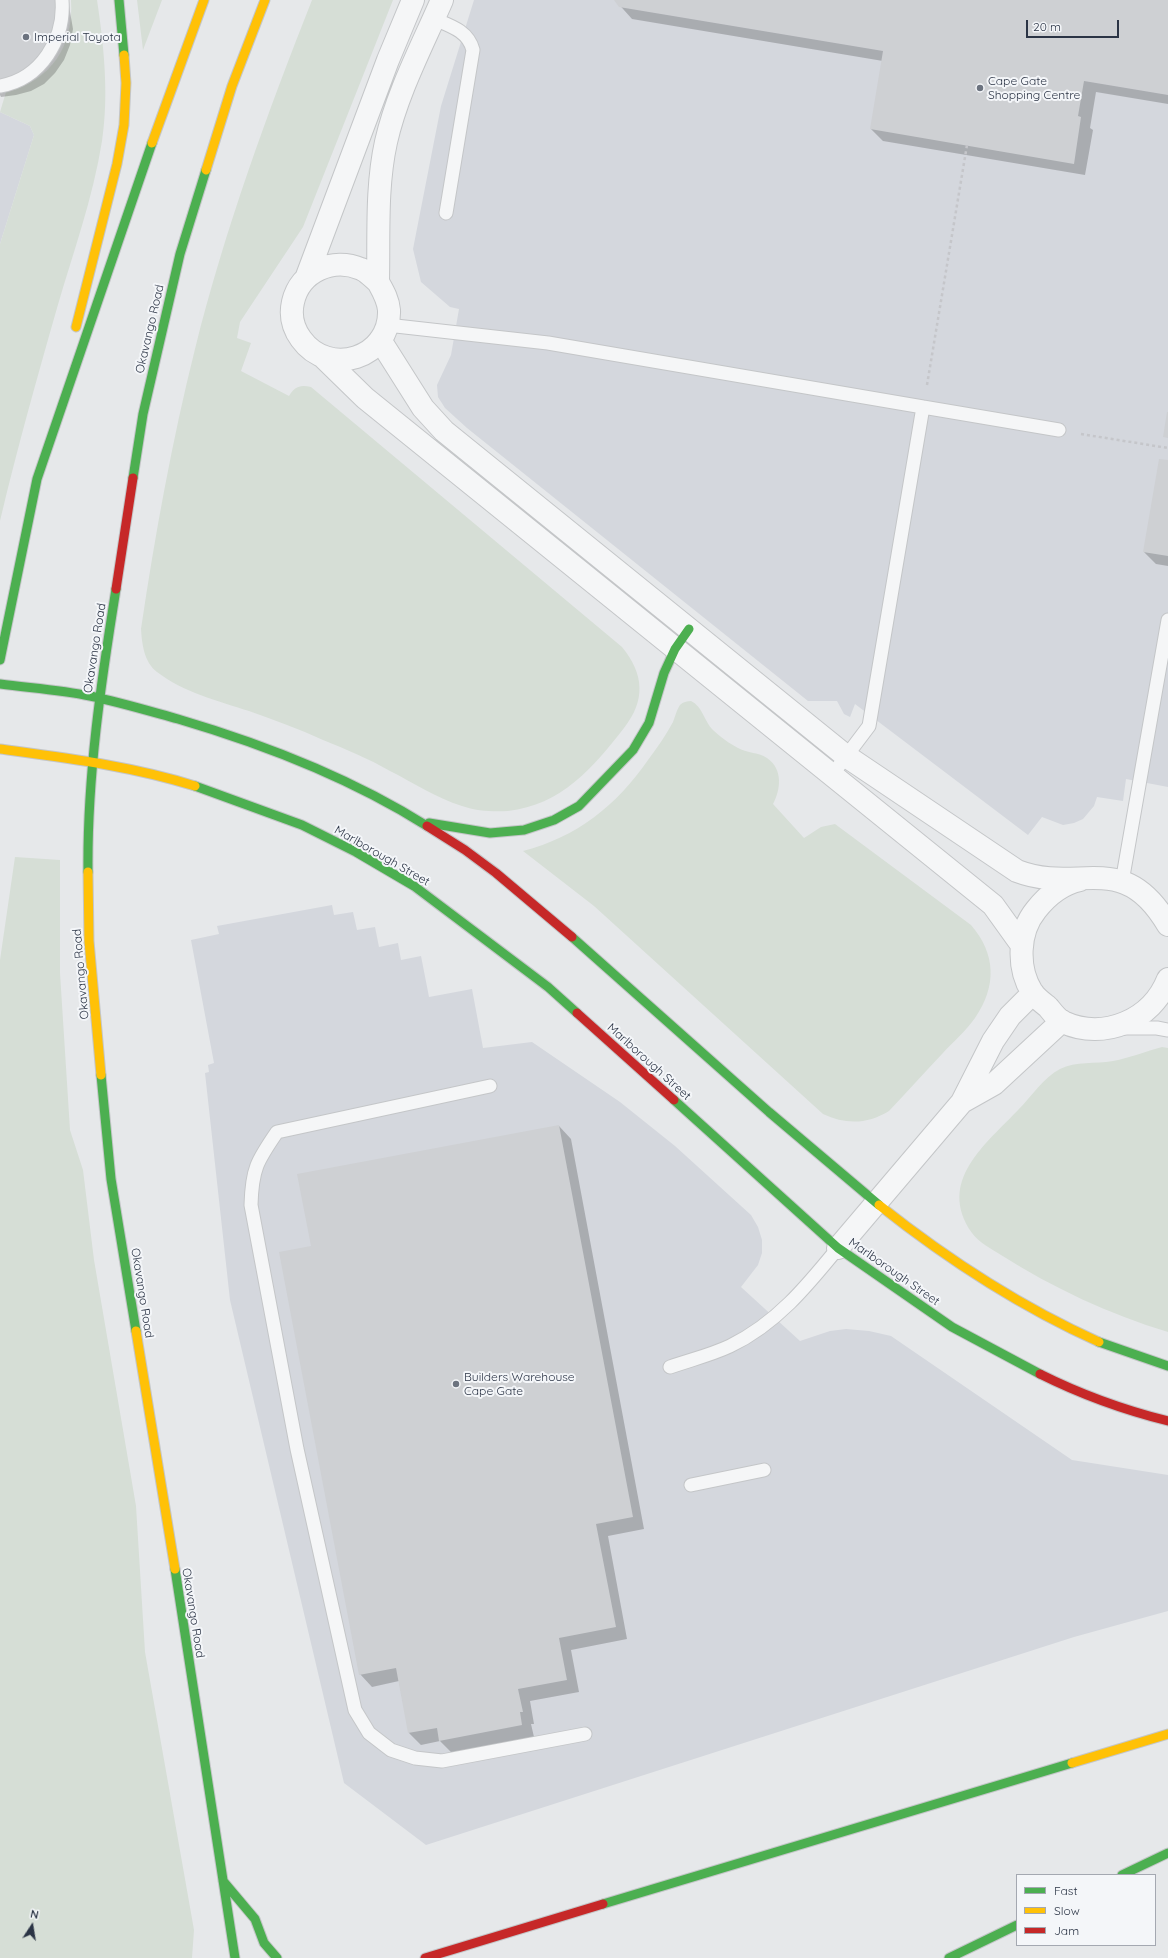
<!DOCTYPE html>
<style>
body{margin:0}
#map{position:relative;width:1168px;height:1958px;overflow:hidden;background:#e6e8ea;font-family:Quicksand,sans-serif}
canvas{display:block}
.legend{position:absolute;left:1016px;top:1874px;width:140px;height:72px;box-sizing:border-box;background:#f4f6f9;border:1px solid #a4a8b1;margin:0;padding:5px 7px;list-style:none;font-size:12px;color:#2b3445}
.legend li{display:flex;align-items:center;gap:8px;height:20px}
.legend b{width:20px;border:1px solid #a4a8b1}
.north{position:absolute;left:12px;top:1906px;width:40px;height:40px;-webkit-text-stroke:3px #f4f6f9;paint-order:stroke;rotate:12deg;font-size:11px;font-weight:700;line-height:16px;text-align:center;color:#2b3445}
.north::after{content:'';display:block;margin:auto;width:14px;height:18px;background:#2b3445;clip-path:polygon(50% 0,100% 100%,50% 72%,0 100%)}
.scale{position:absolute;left:1026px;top:20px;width:93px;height:18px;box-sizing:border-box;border:2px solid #2b3445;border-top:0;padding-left:5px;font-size:12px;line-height:14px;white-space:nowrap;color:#2b3445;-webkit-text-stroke:3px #f4f6f9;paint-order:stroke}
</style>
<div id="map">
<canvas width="1168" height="1958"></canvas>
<ul class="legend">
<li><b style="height:5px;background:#4caf50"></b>Fast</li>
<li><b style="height:5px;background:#ffc107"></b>Slow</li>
<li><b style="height:5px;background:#c62828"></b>Jam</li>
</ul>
<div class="north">N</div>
<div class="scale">20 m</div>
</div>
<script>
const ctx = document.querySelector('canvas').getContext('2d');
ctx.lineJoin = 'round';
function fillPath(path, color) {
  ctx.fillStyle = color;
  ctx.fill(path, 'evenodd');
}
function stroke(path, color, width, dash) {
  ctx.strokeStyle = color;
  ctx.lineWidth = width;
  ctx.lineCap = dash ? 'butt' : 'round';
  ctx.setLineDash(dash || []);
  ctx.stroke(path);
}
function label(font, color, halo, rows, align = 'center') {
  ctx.font = font + ' Quicksand,sans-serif';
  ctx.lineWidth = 4;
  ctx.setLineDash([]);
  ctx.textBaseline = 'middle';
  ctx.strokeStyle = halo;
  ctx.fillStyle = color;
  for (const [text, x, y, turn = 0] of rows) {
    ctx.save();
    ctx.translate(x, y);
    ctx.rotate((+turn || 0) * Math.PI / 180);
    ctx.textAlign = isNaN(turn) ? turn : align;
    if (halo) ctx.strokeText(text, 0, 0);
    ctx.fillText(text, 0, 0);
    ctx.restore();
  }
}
const built = new Path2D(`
 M474 0H1168V787L1126 779 1123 801 1097 797 1094 806 1083 819 1074 823 1063 825 1042 817 1028 835 855 704 850 717 844 714 837 701H808L467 428 445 408 438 397 437 385 451 355 459 309 450 307 421 282 413 249 441 106Z
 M0 112 30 126 34 135 0 244Z
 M332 905 334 915 353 912 357 930 375 927 379 947 398 943 401 960 421 956 429 997 472 989 483 1048 532 1042 620 1102 675 1146 751 1215 758 1227 762 1240V1253L758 1265 741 1287 800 1341 830 1331 846 1329 869 1331 891 1336 1072 1460 1168 1475V1611L1074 1637 426 1845 344 1783 230 1300 205 1073 209 1072 208 1065 214 1063 191 940 219 934 217 926Z`);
const green = new Path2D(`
 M71 0H97C104 46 109 95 102 141 93 198 73 253 57 308 37 378 17 449 0 521V244L34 135 30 126 0 112 6 92C51 81 74 46 71 0Z
 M137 0H162L143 50Z
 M312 0H393L303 227 240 322 237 338 251 343 241 371 289 396C294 387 300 384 311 387L622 647C644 674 646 700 624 728 593 768 561 805 508 811 494 812 476 811 462 806 436 798 414 783 390 771 369 759 346 749 323 740 299 729 274 720 249 711 218 701 183 692 157 672 144 662 142 644 141 629 155 535 172 441 195 349 225 229 267 114 312 0Z
 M691 701C703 707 704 721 713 730 719 736 730 744 738 748 746 753 758 752 767 758 783 769 781 789 773 804L804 838 821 827 835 824 971 925C996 954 997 986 975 1018 966 1031 952 1043 942 1054 924 1073 907 1092 889 1111 868 1124 846 1125 823 1114L594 906 523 851C577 837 616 806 648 760 657 748 666 735 673 722 675 717 677 709 680 705 683 702 687 701 691 701Z
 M15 857 60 860V973L70 1130 83 1170 94 1260 136 1506 145 1652 194 1930 192 1958H0V960Z
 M1162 1047 1168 1048V1332C1109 1314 1053 1288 1001 1255 992 1249 979 1243 972 1233 936 1181 986 1144 1019 1109 1031 1097 1044 1077 1060 1069 1076 1061 1095 1064 1113 1061 1130 1058 1146 1051 1162 1047Z`);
const shadow = new Path2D(`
 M0 0H68L73 29 70 45 64 60 55 73 44 84 31 91 16 95 1 97 0 95Z
 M615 0H1168V104L1096 92 1090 128 1093 130 1085 175 883 141 871 129 883 61 632 19Z
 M1168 461V566L1156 564 1144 552Z
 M559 1126 571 1139 644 1529 608 1536 627 1639 571 1650 579 1692 530 1701 534 1724H531L534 1737 452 1753 440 1741 421 1745 409 1733 399 1681 372 1687 360 1674 312 1246Z`);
const building = new Path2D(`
 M0 0H56L58 13 49 44 28 68 15 76 0 80Z
 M614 0H1168V95L1084 81 1078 116 1081 117 1074 164 870 129 883 51 619 7Z
 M1167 412H1168V438L1163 437Z
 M1159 459 1168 460V556L1143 552Z
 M559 1125 633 1517 596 1524 616 1627 559 1638 567 1680 518 1689 523 1712H520L522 1725 439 1741 437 1728 408 1733 396 1668 359 1675 279 1252 311 1246 297 1174Z`);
const path = new Path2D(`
 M927 385 967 145
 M1081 434 1168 448`);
const lane = new Path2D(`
 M434 19C451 26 468 31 473 50L446 213
 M0 86C41 79 65 39 62 0
 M387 325 548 343 923 407 869 726 832 775
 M923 407 1059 430
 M1122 882 1168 620
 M1122 1028H1157L1168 1030
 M490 1086 277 1132C257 1161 252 1169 251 1205L297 1449 355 1710 369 1733 391 1750 415 1758 442 1761 585 1734
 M670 1367C690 1360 711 1355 730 1346 776 1324 807 1286 838 1248
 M691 1485 764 1470`);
const street = new Path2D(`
 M307 276 388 60 413 0
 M378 282C373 278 367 271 361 269 333 257 300 271 293 302 290 315 293 328 301 339 329 378 391 358 389 310 388 299 383 291 378 282 379 236 376 187 386 142 397 93 422 46 442 0
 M380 340 423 408 444 431 846 756 1017 871C1079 895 1123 848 1168 925
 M324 358 365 398 993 905 1021 944
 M1080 880C1061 884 1047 896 1036 910 1018 932 1017 968 1032 992 1036 998 1043 1003 1048 1007 1052 1012 1057 1019 1063 1022 1104 1041 1152 1020 1168 979
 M962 1102 994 1084 1062 1021
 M838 1248 962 1102 993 1041 1010 1016 1033 993`);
const fast = new Path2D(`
 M119 0 124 55
 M133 478 143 414 180 254 206 170
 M0 660 37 479 152 143
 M0 684C30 688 60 690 90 696 119 702 149 711 178 719 263 744 351 778 427 826
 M195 786 302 825 356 852 414 886 548 987 577 1013
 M429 823 490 833 524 830 554 820 579 806 633 750 649 723 664 673 675 649 689 629
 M88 872C87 777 101 682 116 589
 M572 937 769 1112 879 1205
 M101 1075 111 1179 136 1331
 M674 1100 838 1248 952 1327 1040 1374
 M1099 1342 1168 1366
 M175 1569 235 1958
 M1122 1875 1168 1853
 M223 1881 255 1919 264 1943 277 1958
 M603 1904 1072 1763
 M949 1958 1017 1925`);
const slow = new Path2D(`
 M152 143 204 0
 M206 170 232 86 265 0
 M76 327 117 164 124 125 126 83 124 55
 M0 749C66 758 131 766 195 786
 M88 872 89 941 101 1075
 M879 1205C947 1259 1019 1306 1099 1342
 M136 1331 175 1569
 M1072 1763 1168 1734`);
const jam = new Path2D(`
 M116 589 133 478
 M427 826 465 850 496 873 572 937
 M577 1013 674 1100
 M1040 1374C1080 1394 1124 1410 1168 1421
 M425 1958 603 1904`);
const markers = [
 [26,37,4,"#6c737f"],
 [980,88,4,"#6c737f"],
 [456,1384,4,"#6c737f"]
];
const poiNames = [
 ["Imperial Toyota",34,37],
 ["Cape Gate",988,81],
 ["Shopping Centre",988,95],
 ["Builders Warehouse",464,1377],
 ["Cape Gate",464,1391]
];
const streetNames = [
 ["Okavango Road",150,329,-77],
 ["Okavango Road",95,648,-81],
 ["Marlborough Street",382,856,30],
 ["Okavango Road",81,974,-95],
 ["Marlborough Street",649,1062,42],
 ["Marlborough Street",894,1272,35],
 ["Okavango Road",142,1293,81],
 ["Okavango Road",193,1613,81]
];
fillPath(built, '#d4d7dd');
fillPath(green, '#d6ded6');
fillPath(shadow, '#0003');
fillPath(building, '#ced0d3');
stroke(lane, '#c4c6c8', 15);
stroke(street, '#c4c6c8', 24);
stroke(fast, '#c4c6c8', 11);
stroke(slow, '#c4c6c8', 11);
stroke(jam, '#c4c6c8', 11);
stroke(path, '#c5c6ca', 2.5, [3, 3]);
stroke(lane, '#f5f6f7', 13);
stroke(street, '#f5f6f7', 22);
stroke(fast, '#4caf50', 9);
stroke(slow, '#ffc107', 9);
stroke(jam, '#c62828', 9);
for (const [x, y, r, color] of markers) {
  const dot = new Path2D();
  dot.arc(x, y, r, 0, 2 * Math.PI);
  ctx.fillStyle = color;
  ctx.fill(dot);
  stroke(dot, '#f4f6f9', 1.5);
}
label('12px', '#2b3445', '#f4f6f9', poiNames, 'left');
label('12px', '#2b3445', '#f4f6f9', streetNames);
</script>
